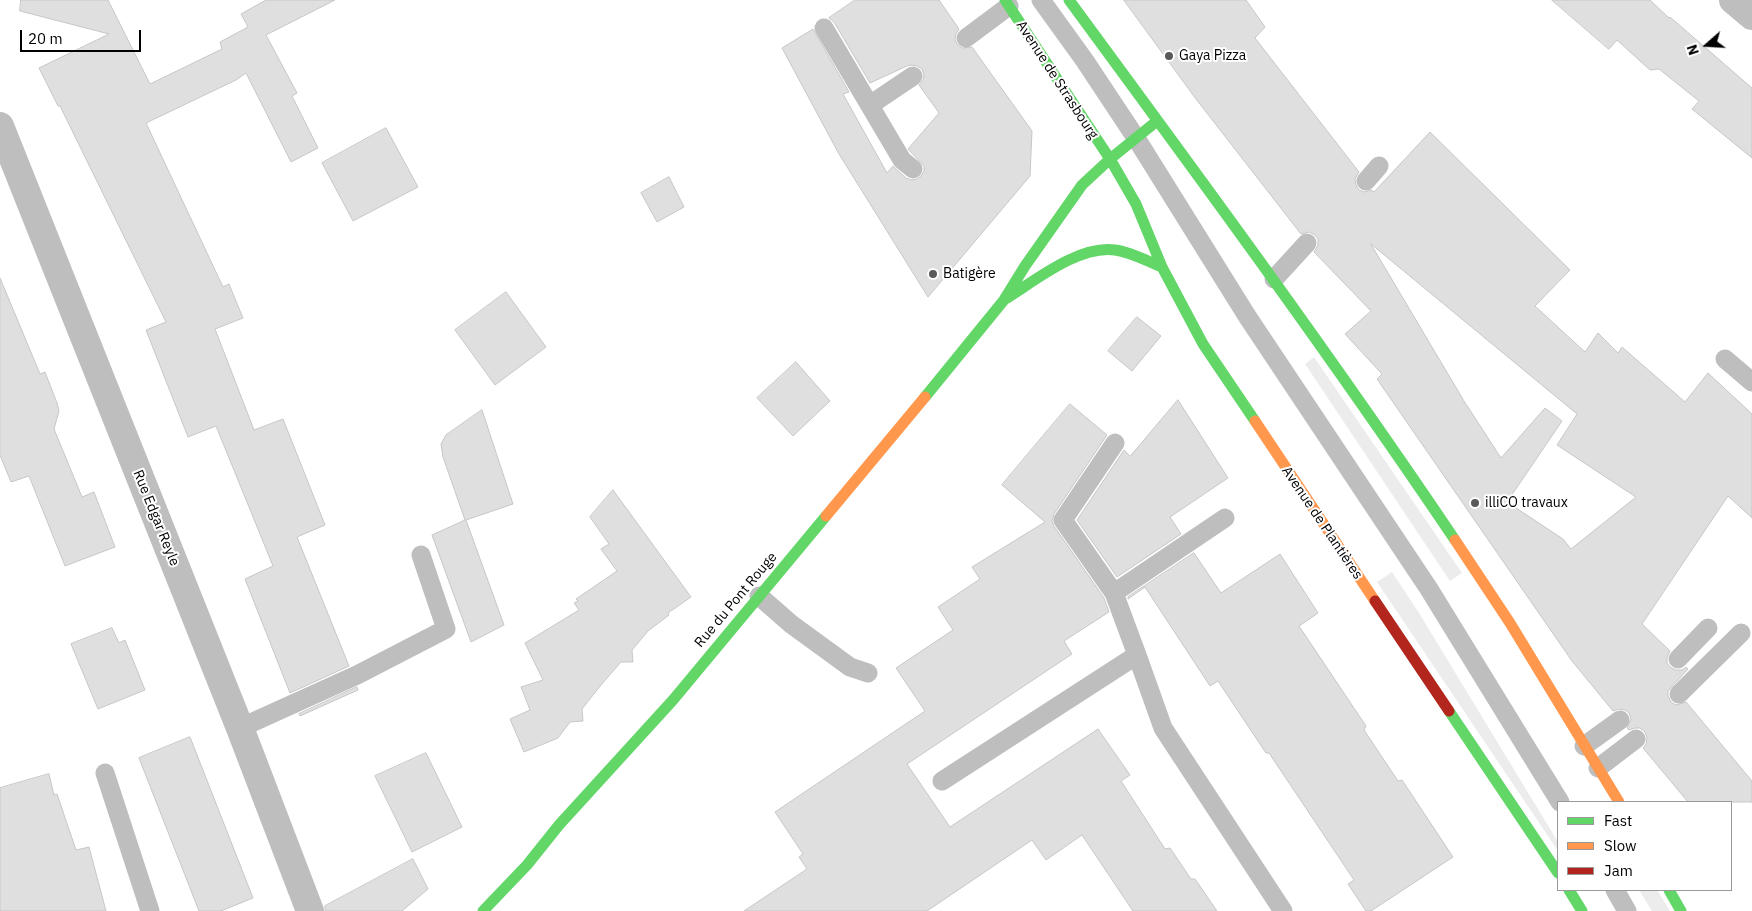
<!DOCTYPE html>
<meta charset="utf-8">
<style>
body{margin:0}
#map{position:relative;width:1752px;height:911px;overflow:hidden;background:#fff;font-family:"IBM Plex Sans",sans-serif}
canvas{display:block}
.legend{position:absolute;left:1557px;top:801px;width:175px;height:90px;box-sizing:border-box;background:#fff;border:1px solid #999;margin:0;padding:6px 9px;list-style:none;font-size:15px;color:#000}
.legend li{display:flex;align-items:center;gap:10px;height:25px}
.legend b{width:25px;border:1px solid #999}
.north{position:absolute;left:1682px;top:20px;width:50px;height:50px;-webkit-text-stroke:4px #fff;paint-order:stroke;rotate:251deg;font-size:14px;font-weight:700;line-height:20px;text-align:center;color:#000}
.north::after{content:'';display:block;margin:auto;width:18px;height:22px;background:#000;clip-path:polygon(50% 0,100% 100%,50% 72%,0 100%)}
.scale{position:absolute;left:20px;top:30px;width:121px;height:22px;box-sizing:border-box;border:2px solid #000;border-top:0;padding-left:6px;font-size:15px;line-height:18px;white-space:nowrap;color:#000;-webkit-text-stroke:4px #fff;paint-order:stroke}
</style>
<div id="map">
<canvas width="1752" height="911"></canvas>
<ul class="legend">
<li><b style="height:6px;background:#63d668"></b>Fast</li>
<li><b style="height:6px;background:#ff974d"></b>Slow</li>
<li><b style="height:6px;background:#b3261e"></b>Jam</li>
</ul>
<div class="north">N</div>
<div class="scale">20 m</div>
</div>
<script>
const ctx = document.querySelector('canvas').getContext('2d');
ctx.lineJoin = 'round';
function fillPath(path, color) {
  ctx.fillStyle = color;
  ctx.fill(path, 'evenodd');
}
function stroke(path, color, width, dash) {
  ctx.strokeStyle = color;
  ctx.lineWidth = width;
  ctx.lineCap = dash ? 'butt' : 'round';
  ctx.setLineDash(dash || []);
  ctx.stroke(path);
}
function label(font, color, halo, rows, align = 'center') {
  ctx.font = font + ' "IBM Plex Sans",sans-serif';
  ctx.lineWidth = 4;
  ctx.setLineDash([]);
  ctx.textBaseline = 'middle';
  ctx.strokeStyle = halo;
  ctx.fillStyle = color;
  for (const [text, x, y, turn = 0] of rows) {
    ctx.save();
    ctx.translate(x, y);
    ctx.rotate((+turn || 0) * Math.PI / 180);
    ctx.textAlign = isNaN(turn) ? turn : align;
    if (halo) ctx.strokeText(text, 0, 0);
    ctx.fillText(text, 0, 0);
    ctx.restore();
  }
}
const green = new Path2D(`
 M1314 357 1462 573 1450 581 1305 364Z
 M1392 572 1419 613 1558 842V851L1377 582Z
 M1639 890H1657L1670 911H1652Z`);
const building = new Path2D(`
 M21 0H108L150 84 222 49 220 42 248 27 241 14 266 0H335L266 35 297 93 292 96 318 148 291 162 246 73 236 80 146 123 223 287 229 284 243 318 215 329 254 430 283 419 325 525 297 537 349 666 290 693 245 579 273 566 216 426 188 437 146 330 166 322 60 106H58L39 68 109 34 20 11Z
 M855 0H939L959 29 956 34 955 39 957 44 962 48 972 47 1032 131 1030 176 928 297 839 154 782 48 813 29 849 92 843 94 887 173 893 166 906 178 912 180 917 179 921 176 924 171V166L908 149 939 113 919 85 923 80 924 75 922 69 917 66 912 65 907 66 870 83 834 22 829 18Z
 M1124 0H1246L1265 27 1255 38 1359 172 1355 179 1356 185 1359 190 1364 192 1372 190 1374 192 1430 132 1570 270 1535 306 1585 352 1598 333 1618 353 1622 347 1685 402 1708 373 1752 414V518L1728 496 1642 624 1670 651 1667 657V663L1670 667 1676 670H1682L1686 667 1688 669 1668 691V696L1671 702 1676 705 1686 702 1752 781V802H1688L1643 748 1646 744 1647 738 1645 732 1640 728H1635L1629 730 1627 728 1631 719 1629 713 1625 710 1619 709 1613 711 1572 661 1377 379 1382 374 1345 334 1371 311 1314 252 1318 245V239L1315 235 1309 232 1301 234 1196 99ZM1371 244 1577 414 1557 445 1636 497 1571 549 1563 539 1507 502 1562 421 1545 408 1501 458 1464 401Z
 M1552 0H1650L1669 18 1670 17 1752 88V158L1692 109 1699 101 1659 69 1650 70 1617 40 1609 49Z
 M386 128 418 187 353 221 322 163Z
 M669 177 684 207 657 222 641 193Z
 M0 278 40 374 45 372 57 403 59 411 54 429 82 497 94 492 115 547 65 566 29 476 11 482 0 455Z
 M506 292 546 347 495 385 455 330Z
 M1137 317 1161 336 1132 371 1108 351Z
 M796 362 830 401 793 436 757 398Z
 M1178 400 1228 478 1170 517 1181 534 1117 577 1077 520 1124 450 1130 456Z
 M1070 404 1107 435 1054 514 1052 521 1054 526 1104 598 1109 612 1064 641 1072 654 907 764 950 827 1098 729 1130 775 1121 781 1165 849 1170 848 1191 879H1195L1217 911H1133L1082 835 1046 860 1032 840 927 911H744L807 869 799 857 803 854 775 812 925 711 896 668 953 630 938 607 980 579 972 567 1045 522 1002 485Z
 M482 410 513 504 466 520 504 625 471 642 432 535 465 520 443 457 441 444 446 435Z
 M613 490 691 597 668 613 669 615 648 631 632 650 633 662H621L601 685 582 709 583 721 570 722 558 738 524 752 510 719 530 710 521 687 543 680 525 643 579 610 574 603 578 601 576 599 617 571 601 549 609 544 590 517Z
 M1194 553 1221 593 1280 554 1318 613 1299 626 1366 726 1364 730 1398 781 1402 780 1453 857 1371 911H1366L1348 884 1354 880 1269 753H1266L1218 681 1210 686 1145 587 1128 599V597Z
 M112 628 119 643 125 640 145 690 98 709 71 644Z
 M357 687 358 690 300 716 299 714Z
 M190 737 253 898 221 911H199L139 758Z
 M426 753 462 827 412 852 375 776Z
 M49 774 54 795 57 794 76 850 89 847 106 911H0V788Z
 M413 859 428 889 402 911H325V906Z`);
const lane = new Path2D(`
 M1041 0 1085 61 1136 138 1247 316 1429 589 1560 802
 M824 28 902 160 913 169
 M966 38 1009 6
 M870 105 913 76
 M1366 181 1379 166
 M1274 279 1307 243
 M1725 359 1752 382
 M1115 443 1063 520 1114 593 1137 655
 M1114 593 1225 518
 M759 596 791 624 850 667 868 673
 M1678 659 1708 628
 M1679 694 1741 633
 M240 728 357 675 446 629 421 555
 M1584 746 1620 720
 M1598 768 1636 739
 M105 773 150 911
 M942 781 1137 655 1163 728 1283 911
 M1615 890 1627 911`);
const street = new Path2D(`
 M1733 0 1752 16
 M0 126 240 728 310 911`);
const fast = new Path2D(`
 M1005 0 1110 159 1136 204 1162 267 1203 344 1255 421
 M1069 0C1200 178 1331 356 1455 540
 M1007 298C1036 280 1079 245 1115 250 1131 252 1147 261 1162 267
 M925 397 1004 300 1025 266 1082 185 1110 159 1157 121
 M1449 711 1558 873
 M1569 890 1582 911
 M1669 890 1681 911
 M483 911 527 865 559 825 673 700 826 516`);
const slow = new Path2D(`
 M1255 421 1375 601
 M826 516 925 397
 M1455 540 1510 623 1619 802`);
const jam = new Path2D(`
 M1375 601 1449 711`);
const markers = [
 [1169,56,5,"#595959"],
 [933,274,5,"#595959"],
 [1475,503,5,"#595959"]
];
const poiNames = [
 ["Gaya Pizza",1179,56],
 ["Batigère",943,274],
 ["illiCO travaux",1485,503]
];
const streetNames = [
 ["Avenue de Strasbourg",1057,80,57],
 ["Rue Edgar Reyle",156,518,68],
 ["Avenue de Plantières",1322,523,56],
 ["Rue du Pont Rouge",736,600,-50]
];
fillPath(green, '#ececec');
fillPath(building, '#dfdfdf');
stroke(building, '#c7c7c7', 1);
stroke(lane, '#bebebe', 19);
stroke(street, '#bebebe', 28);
stroke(fast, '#63d668', 11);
stroke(slow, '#ff974d', 11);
stroke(jam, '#b3261e', 11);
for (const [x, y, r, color] of markers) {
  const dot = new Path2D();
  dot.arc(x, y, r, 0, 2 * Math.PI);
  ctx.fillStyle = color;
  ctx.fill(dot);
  stroke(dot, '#fff', 2);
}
label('14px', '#000', '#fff', poiNames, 'left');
label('14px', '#000', '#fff', streetNames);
</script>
